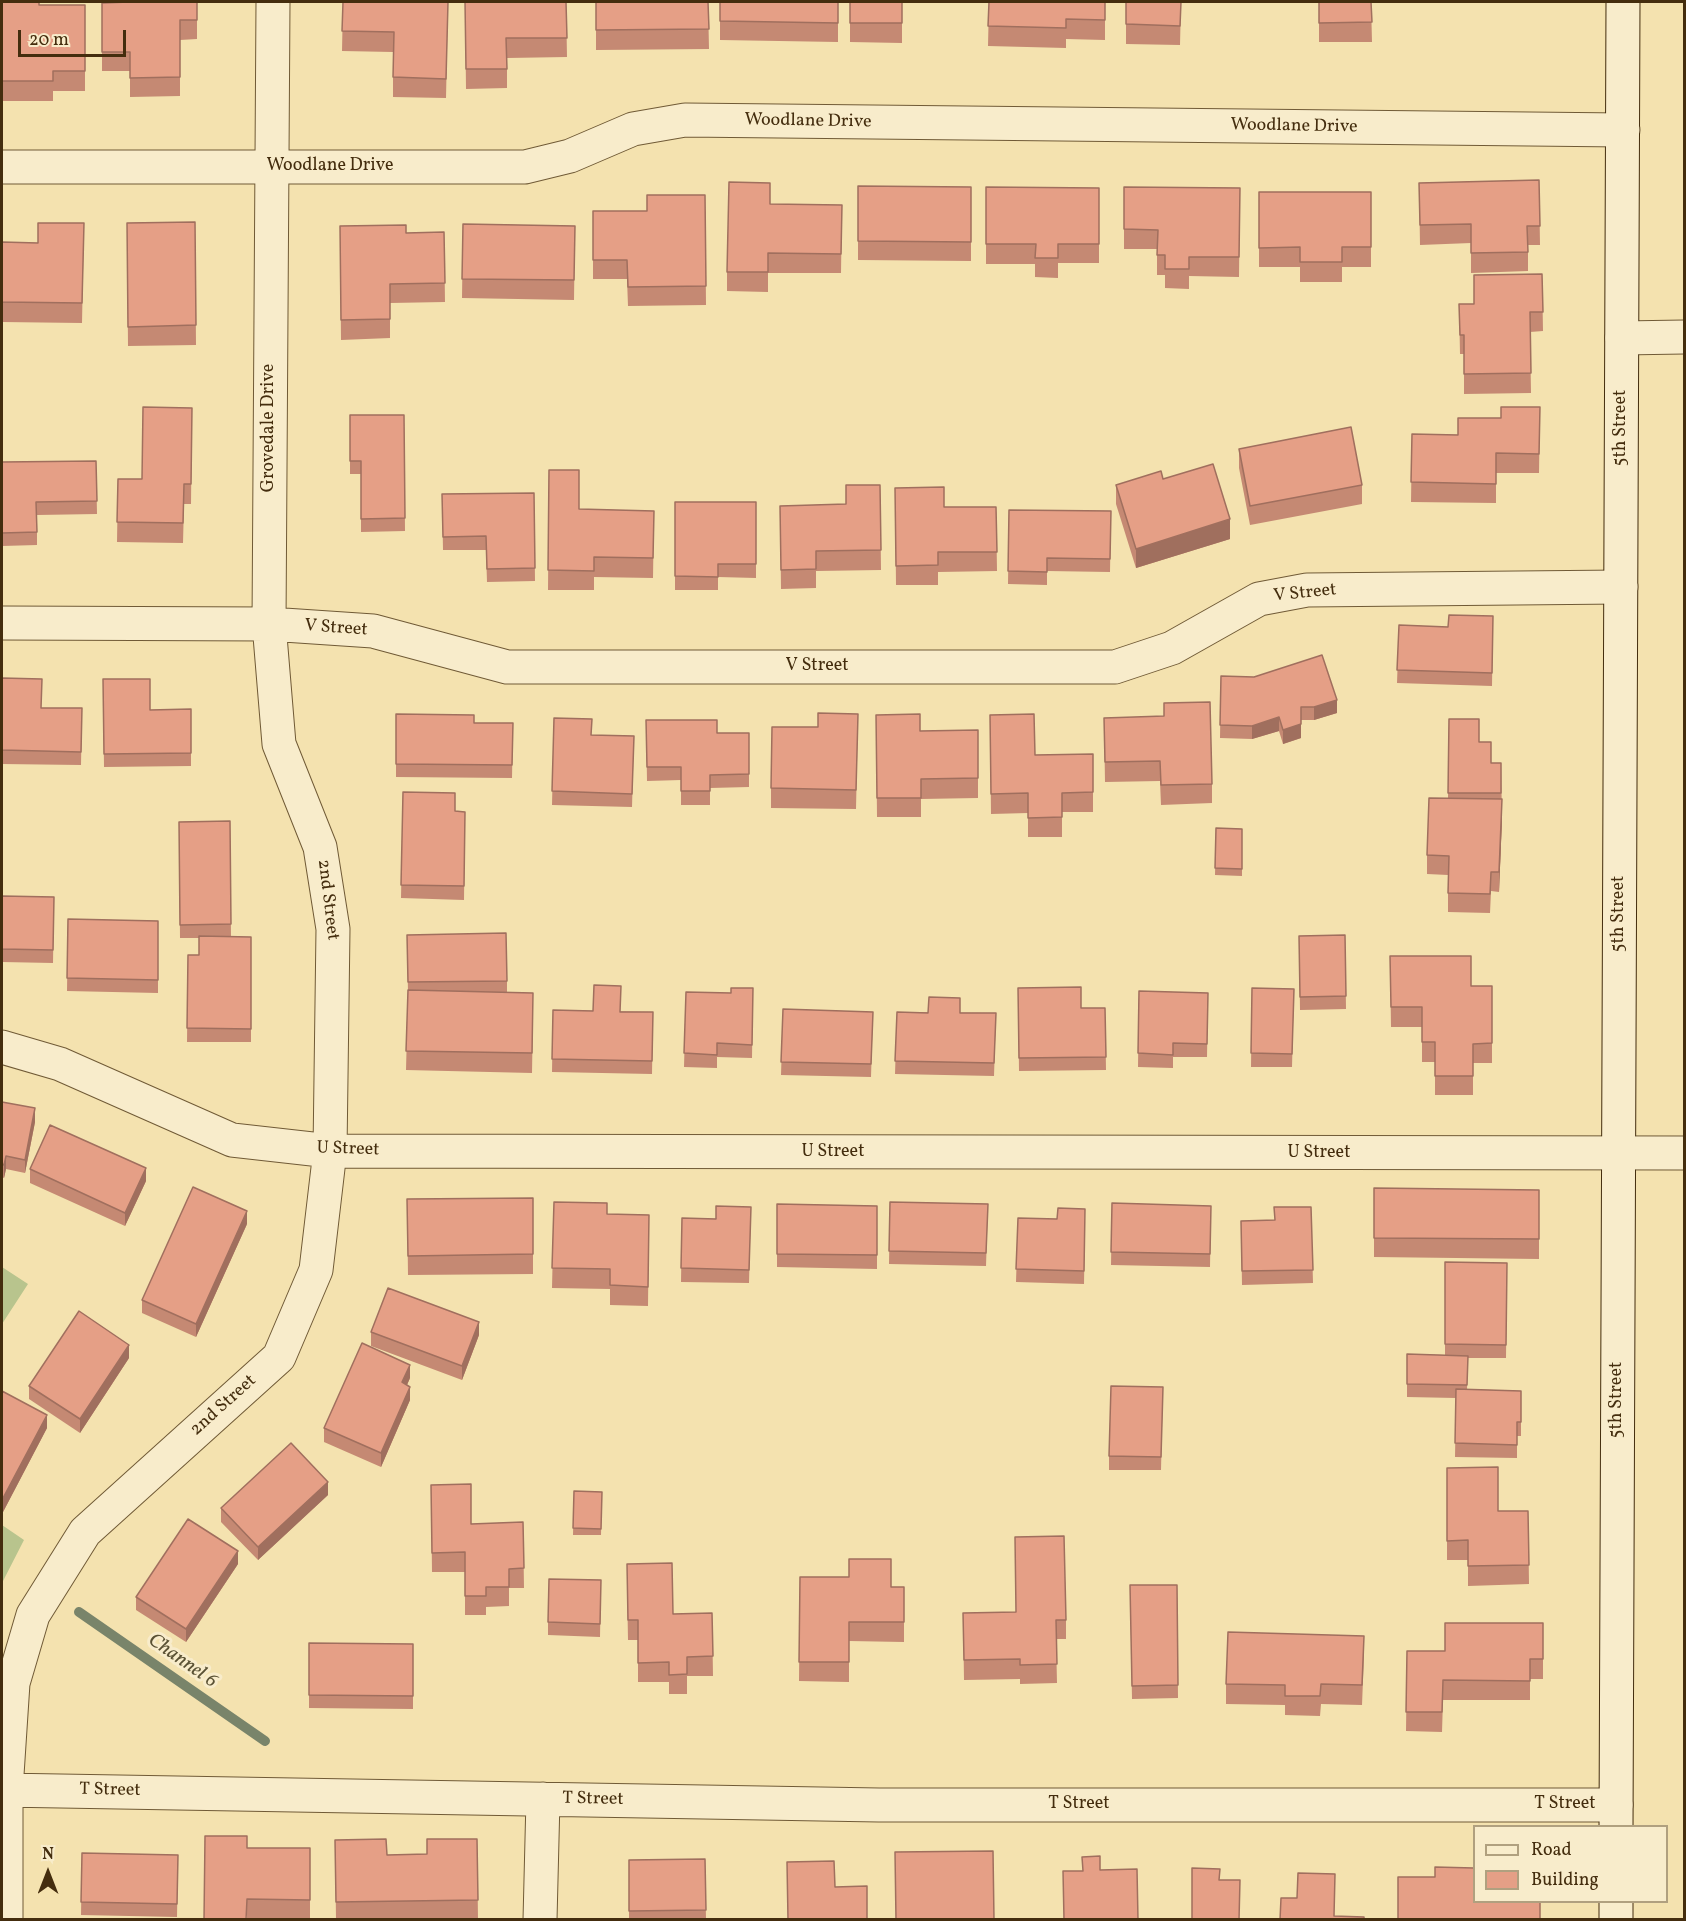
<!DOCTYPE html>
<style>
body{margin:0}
#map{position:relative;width:1686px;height:1921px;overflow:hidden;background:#f4e2af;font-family:Vollkorn,serif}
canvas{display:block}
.frame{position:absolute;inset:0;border:3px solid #442d0e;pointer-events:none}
.legend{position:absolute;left:1473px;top:1825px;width:195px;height:78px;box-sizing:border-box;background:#f8eccb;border:2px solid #b0a07f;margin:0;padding:8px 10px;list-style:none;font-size:18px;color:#442d0e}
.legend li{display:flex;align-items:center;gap:12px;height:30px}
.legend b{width:30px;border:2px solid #b0a07f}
.north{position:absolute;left:18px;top:1843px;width:60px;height:60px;-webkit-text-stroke:4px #f8eccb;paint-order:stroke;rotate:0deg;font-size:16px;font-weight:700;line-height:24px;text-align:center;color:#442d0e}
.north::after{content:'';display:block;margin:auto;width:21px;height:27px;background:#442d0e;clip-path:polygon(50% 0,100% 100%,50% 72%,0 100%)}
.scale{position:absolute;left:18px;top:30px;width:108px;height:27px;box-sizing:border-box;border:3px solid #442d0e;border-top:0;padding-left:8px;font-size:18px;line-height:21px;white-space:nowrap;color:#442d0e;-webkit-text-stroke:4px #f8eccb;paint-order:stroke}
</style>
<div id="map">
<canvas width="1686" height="1921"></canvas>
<div class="frame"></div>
<ul class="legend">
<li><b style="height:8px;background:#f8eccb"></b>Road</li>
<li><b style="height:16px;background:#e59f86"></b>Building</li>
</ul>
<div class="north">N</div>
<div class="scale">20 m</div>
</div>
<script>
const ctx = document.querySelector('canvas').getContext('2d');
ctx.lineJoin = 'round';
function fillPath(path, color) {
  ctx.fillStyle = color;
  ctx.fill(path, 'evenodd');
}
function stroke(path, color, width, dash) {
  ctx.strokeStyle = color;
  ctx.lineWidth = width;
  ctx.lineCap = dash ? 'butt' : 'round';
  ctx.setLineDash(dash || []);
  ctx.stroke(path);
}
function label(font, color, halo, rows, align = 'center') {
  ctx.font = font + ' Vollkorn,serif';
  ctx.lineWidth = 6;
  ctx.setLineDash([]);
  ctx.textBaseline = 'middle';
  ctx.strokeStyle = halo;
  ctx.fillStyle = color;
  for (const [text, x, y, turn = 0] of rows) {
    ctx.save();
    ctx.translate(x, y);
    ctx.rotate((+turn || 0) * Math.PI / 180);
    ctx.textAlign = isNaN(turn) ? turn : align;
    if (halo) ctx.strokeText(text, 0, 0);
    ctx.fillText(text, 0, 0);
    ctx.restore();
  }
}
const green = new Path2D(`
 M2 1267 28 1284 2 1324Z
 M2 1525 24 1540 2 1583Z`);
const stream = new Path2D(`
 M79 1612 265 1741`);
const minor = new Path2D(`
 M2 167H525L570 156 633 129 685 120 1623 130
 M1622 338 1684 337
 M2 623 269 624 373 631 507 667H1115L1172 648 1259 599 1307 590 1621 587
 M2 1047 60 1064 232 1140 330 1151 1684 1153
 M2 1790 879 1805H1616
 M6 1920V1790L13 1683 33 1615 85 1532 279 1357 316 1270 330 1151 333 929 320 847 279 744 269 624 273 2
 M540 1920 543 1799`);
const secondary = new Path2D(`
 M1616 1826 1623 2
 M1616 1902V1920`);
const wall = new Path2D(`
 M2 2 39 5H85V91H53V101H2Z
 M197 2V39L180 40V96L130 97V71H102V3Z
 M343 2H448L446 98 393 97V52L342 51Z
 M465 2H566L567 57 507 58V88L466 89Z
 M596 2H708L709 49 596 50Z
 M720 2H838V42L720 40Z
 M850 2H902V43L850 42Z
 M989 2H1105V40L1066 39V48L988 46Z
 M1126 2H1181L1180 45 1126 44Z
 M1319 2H1371L1372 42H1319Z
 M1539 180 1540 245H1528V271L1471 273V243L1420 245 1419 183Z
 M858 186 971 187V261L858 260Z
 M986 187 1099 188V263H1058V278L1035 277V264H986Z
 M1124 187 1240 188 1239 277 1189 276V289L1165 288V275H1157V249H1124Z
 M1259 192H1371V267H1342V282H1300V267H1259Z
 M705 195 706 305 628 306 627 279H593V211H647Z
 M770 204 842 205 841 273H768V292L727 291V272Z
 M195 222 196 345 128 346 127 223Z
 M84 223 82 323 2 322V242L38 243Z
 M463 224 575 226 574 300 462 298Z
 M340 226 406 233 444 232 445 302 390 303V338L341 340Z
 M1542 274 1543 331 1530 332 1531 393 1464 394V354H1460L1459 304H1474Z
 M1540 407 1539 473H1496V503L1411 502 1412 434 1458 435 1501 418Z
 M192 408 191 504H184L183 543 117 542 118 479H142Z
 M350 415H404L405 531 361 532V474H350Z
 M1239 449 1362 485V504L1250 525 1239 468Z
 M96 461 97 514 37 515V545L2 546V462Z
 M549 470 579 509 654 511 653 578 594 577V590H548Z
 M1163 479 1230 539 1136 568 1116 504V485Z
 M880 485 881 570 816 571V588L781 589 780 506 846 504Z
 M895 488 944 507H996L997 571 938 572V585H896Z
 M534 493 535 581 487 582 486 550H443L442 494Z
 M675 502H756V578L718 577V590H675Z
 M1009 510 1111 511 1110 572 1047 571V585L1008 584Z
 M1493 616 1492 686 1397 683 1399 625 1448 627Z
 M1221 676 1337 713 1314 720H1301V738L1283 744 1279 731 1252 739 1220 738Z
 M2 678 41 708H82L81 765 2 764Z
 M103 679 150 710 191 709V766L104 767Z
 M396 714 474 723H513L512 778 396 777Z
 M858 714 856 809 771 808V788L818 727Z
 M876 715 920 731 978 730V798L921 799V817H877Z
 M990 715 1035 755 1093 754V812H1062V837H1028V813L991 814Z
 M554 718 592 735 634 736 632 807 552 805Z
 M1104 718 1212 784V803L1161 805 1160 781 1105 782Z
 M1449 719 1479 742 1491 763H1501L1502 819 1499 892 1491 891 1490 913 1448 912V875L1427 874V855L1448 798Z
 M646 720 717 733H749V787L710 788V805H681V780L647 781Z
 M403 792 455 811 465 812 464 900 401 898Z
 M230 821 231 937H251V1042H187L188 955H199V938H180L179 822Z
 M1216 828 1242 829V876L1215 875Z
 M2 896 54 897 53 963 2 962Z
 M68 919 158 921V993L67 991Z
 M407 935 507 981V993L533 1013 532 1073 406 1070 408 993Z
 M1345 935 1346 1009 1300 1010 1299 936Z
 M1390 956 1471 986H1492V1063H1473V1095H1435V1062H1422V1027H1391Z
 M753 988 752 1058 717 1057V1068L684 1067 686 992 731 993Z
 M1018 988 1081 1008H1105L1106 1070 1019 1071Z
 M1252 988 1294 989 1292 1067H1251Z
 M1139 991 1208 993 1207 1057H1173V1068L1138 1067Z
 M783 1009 873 1012 871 1077 781 1075Z
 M553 1010 653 1012 652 1074 552 1072Z
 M897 1012 996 1013 994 1076 895 1074Z
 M2 1102 35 1122 25 1173 6 1169 4 1178 2 1177Z
 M30 1169 146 1181 125 1226 30 1183Z
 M1374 1188 1539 1190V1259L1374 1257Z
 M533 1198V1274L408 1275 407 1199Z
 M554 1202 607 1214 649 1215 648 1306 610 1305V1289L552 1288Z
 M890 1202 988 1204 986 1266 889 1264Z
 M1112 1203 1211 1206 1210 1267 1111 1265Z
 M777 1204 877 1206V1269L777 1267Z
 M751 1207 749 1283 681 1282 682 1218 716 1219Z
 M1311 1207 1313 1283 1242 1285 1241 1221 1274 1220Z
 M1018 1218 1085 1222 1084 1284 1016 1282Z
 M247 1224 196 1337 142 1313V1300Z
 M1445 1262 1507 1263 1506 1358H1468L1467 1389 1521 1391V1436H1517V1458L1455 1457 1456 1398 1407 1397V1354L1445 1355Z
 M371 1332 479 1335 462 1380 371 1346Z
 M129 1358 80 1433 29 1399V1386Z
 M410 1378 407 1385 410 1400 381 1467 324 1442V1428Z
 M1163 1387 1161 1470H1109V1456Z
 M2 1391 47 1428 3 1512 2 1511Z
 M1447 1468 1498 1511H1528L1529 1584 1468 1586V1560H1447Z
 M431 1485 471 1524 523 1522 524 1588H509V1606L486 1607V1615H465V1572H432Z
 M574 1491 602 1492 601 1535H573Z
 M328 1495 258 1560 221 1522V1508Z
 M238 1564 186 1642 136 1610V1597Z
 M800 1577 891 1587H904V1642L849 1641V1682L799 1681Z
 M601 1580 600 1637 548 1635V1622Z
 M627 1584 673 1614 712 1613 713 1676H687V1694H669V1682H638V1640H628Z
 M1130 1585H1177L1178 1698 1132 1699Z
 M963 1613 1066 1620V1639H1056L1057 1683 1020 1684V1679L964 1680Z
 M1543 1623V1679H1530V1700H1443L1442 1732 1406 1731 1407 1651H1445Z
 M413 1644V1709L309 1708V1695Z
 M1364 1655 1362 1705 1321 1704 1320 1716 1285 1715V1705L1226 1704V1684Z
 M477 1839 478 1920H336L335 1840 387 1855 427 1854Z
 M247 1848H310V1920L247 1919Z
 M82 1853 178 1855 177 1917 81 1915Z
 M705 1859 706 1920H629V1860Z`);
const shadedWall = new Path2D(`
 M1230 519V539L1136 568V549Z
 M1337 700V713L1314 720V707Z
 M1279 717V731L1252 739V726Z
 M1301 724V738L1283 744V730Z
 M1502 799V819L1499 892V872Z
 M35 1108V1122L25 1173V1160Z
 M6 1156V1169L4 1178V1165Z
 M146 1168V1181L125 1226V1213Z
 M247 1211V1224L196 1337V1324Z
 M479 1322V1335L462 1380V1366Z
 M129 1345V1358L80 1433V1419Z
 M410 1365V1378L402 1396V1382Z
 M410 1387V1400L381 1467V1453Z
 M47 1415V1428L3 1512V1498Z
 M328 1482V1495L258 1560V1547Z
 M238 1551V1564L186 1642V1629Z`);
const building = new Path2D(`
 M2 2H39V5H85V71H53V81H2Z
 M129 2H197V20H180V77L130 78V52H102V3Z
 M343 2H448L446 79 393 77 394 32 342 31Z
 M465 2H566L567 38H506L507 69H466Z
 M596 2H708L709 29 596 30Z
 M720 2H838V23L720 21Z
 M850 2H902V23H850Z
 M989 2H1105V20L1066 19V28L988 26Z
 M1126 2H1181L1180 26 1126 24Z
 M1319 2H1371L1372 22 1319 23Z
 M1539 180 1540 226H1527L1528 252 1471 253V224L1420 225 1419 183Z
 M729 182 770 183V204L842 205 841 254 768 253V272H727Z
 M858 186 971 187V242L858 241Z
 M986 187 1099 188V244H1058V258H1035L1036 244H986Z
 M1124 187 1240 188 1239 257H1189V269H1165V255H1157L1158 230 1124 229Z
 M1259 192H1371V247H1342V262H1300V247L1259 248Z
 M647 195H705L706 286 628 287 627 260H593V211H647Z
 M195 222 196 325 128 327 127 223Z
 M38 223H84L82 303 2 302V242L38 243Z
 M463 224 575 226 574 280 462 279Z
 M406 225V233L444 232 445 283 390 284V319L341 320 340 226Z
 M1542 274 1543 312H1530L1531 373 1464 374V335H1460L1459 304H1474V275Z
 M143 407 192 408 191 484H184L183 523 117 522 118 479H142Z
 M1501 407H1540L1539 454 1496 453V484L1411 482 1412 434 1458 435V418H1501Z
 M350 415H404L405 518 361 519V461H350Z
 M1351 427 1362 485 1250 506 1239 449Z
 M96 461 97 501 36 502 37 532 2 533V462Z
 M1213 464 1230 519 1136 549 1116 485 1161 471 1163 479Z
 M549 470H579V509L654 511 653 558 594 557V571L548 570Z
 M846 485H880L881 550 816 551V569L781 570 780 506 846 504Z
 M944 487V507H996L997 552H938V565L896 566 895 488Z
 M534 493 535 568 487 569 486 536 443 537 442 494Z
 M675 502H756V564H718V577L675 576Z
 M1009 510 1111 511 1110 559 1047 558V572L1008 571Z
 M1449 615 1493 616 1492 673 1397 670 1399 625 1448 627Z
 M1322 655 1337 700 1314 707H1301V724L1283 730 1279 717 1252 726 1220 725 1221 676 1254 677Z
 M2 678 42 679 41 708H82L81 752 2 750Z
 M103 679H150V710L191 709V753L104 754Z
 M1210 702 1212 784 1161 785 1160 761 1105 762 1104 718 1164 716V703Z
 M818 713 858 714 856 790 771 788 772 727H818Z
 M396 714 474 715V723H513L512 765 396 764Z
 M920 714V731L978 730V778L921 779V798H877L876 715Z
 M1034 714 1035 755 1093 754V792L1062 793V817L1028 818V793L991 794 990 715Z
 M554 718 592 719 591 735 634 736 632 794 552 791Z
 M1449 719H1479V742H1491V763H1501V793H1448Z
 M646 720H717V733H749V774L710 775V791H681V767H647Z
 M403 792 455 793V811L465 812 464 886 401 885Z
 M1429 798 1502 799 1499 872H1491L1490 894 1448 893 1449 856 1427 855Z
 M230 821 231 924 180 925 179 822Z
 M1216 828 1242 829V869L1215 868Z
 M2 896 54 897 53 950 2 949Z
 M68 919 158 921V980L67 978Z
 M506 933 507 981 408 982 407 935Z
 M1345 935 1346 996 1300 997 1299 936Z
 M199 936 251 937V1029L187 1028 188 955H199Z
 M1390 956H1471V986H1492V1043L1473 1044V1076H1435V1042H1422V1007H1391Z
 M594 985 621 986 620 1012H653L652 1061 552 1059 553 1010 593 1011Z
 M1081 987V1008H1105L1106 1057 1019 1058 1018 988Z
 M731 988H753L752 1045 717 1043V1055L684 1053 686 992 731 993Z
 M1252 988 1294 989 1292 1054 1251 1053Z
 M408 990 533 993 532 1053 406 1051Z
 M1139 991 1208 993 1207 1044 1173 1043V1055L1138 1053Z
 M929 997 960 998V1013H996L994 1063 895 1061 897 1012 928 1013Z
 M783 1009 873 1012 871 1064 781 1062Z
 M2 1102 35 1108 25 1160 6 1156 4 1165 2 1164Z
 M50 1125 146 1168 125 1213 30 1169Z
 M193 1187 247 1211 196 1324 142 1300Z
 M1374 1188 1539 1190V1239L1374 1238Z
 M533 1198V1254L408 1256 407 1199Z
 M554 1202 607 1203V1214L649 1215 648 1287 610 1285V1269L552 1268Z
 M890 1202 988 1204 986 1253 889 1251Z
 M1112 1203 1211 1206 1210 1254 1111 1252Z
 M777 1204 877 1206V1255L777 1254Z
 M716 1206 751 1207 749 1270 681 1268 682 1218 716 1219Z
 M1274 1207H1311L1313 1270 1242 1271 1241 1221 1275 1220Z
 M1058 1208 1085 1209 1084 1271 1016 1269 1018 1218 1057 1219Z
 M1445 1262 1507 1263 1506 1345 1445 1344Z
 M388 1288 479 1322 462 1366 371 1332Z
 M79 1311 129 1345 80 1419 29 1386Z
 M362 1343 410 1365 402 1382 410 1387 381 1453 324 1428Z
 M1407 1354 1468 1356 1467 1385 1407 1384Z
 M1111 1386 1163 1387 1161 1457 1109 1456Z
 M1456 1389 1521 1391V1422H1517V1445L1455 1443Z
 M2 1391 47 1415 3 1498 2 1497Z
 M291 1443 328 1482 258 1547 221 1508Z
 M1498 1467V1511H1528L1529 1565 1468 1566V1540L1447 1541V1468Z
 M471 1484V1524L523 1522 524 1568 509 1569V1587H486V1596H465V1552L432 1553 431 1485Z
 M574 1491 602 1492 601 1529 573 1528Z
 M188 1519 238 1551 186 1629 136 1597Z
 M1064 1536 1066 1620H1056L1057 1664 1020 1665V1659L964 1660 963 1613 1016 1612 1015 1537Z
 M849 1559H891V1587H904V1622H849V1662H799L800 1577H849Z
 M672 1563 673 1614 712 1613 713 1656 687 1657V1674L669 1675V1662L638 1663V1620H628L627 1564Z
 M549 1579 601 1580 600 1624 548 1622Z
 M1130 1585H1177L1178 1685 1132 1686Z
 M1445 1623H1543V1659H1530V1681L1443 1680 1442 1712H1406L1407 1651H1445Z
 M1228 1632 1364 1636 1362 1685 1321 1684 1320 1696H1285V1685L1226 1684Z
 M309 1643 413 1644V1696L309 1695Z
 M205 1836H247V1848H310V1900L247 1899 246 1920H204Z
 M386 1839 387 1855 427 1854V1839H477L478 1900 336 1902 335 1840Z
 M993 1851 994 1920H896L895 1852Z
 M82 1853 178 1855 177 1904 81 1902Z
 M1100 1856V1870L1137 1869 1138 1920H1064L1063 1871H1083L1082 1857Z
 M705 1859 706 1910 629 1911V1860Z
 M834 1861 835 1887 867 1886V1920H788L787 1862Z
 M1435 1867 1474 1868V1902H1540V1920H1398V1877H1435Z
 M1192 1868 1220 1869 1219 1880H1240L1239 1920H1192Z
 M1298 1873 1335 1874 1334 1916 1364 1917V1920H1280L1281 1898H1297Z`);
const streetNames = [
 ["Woodlane Drive",808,122,1],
 ["Woodlane Drive",1294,127,1],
 ["Woodlane Drive",330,167],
 ["Grovedale Drive",270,428,-90],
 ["5th Street",1622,428,-90],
 ["V Street",1305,594,-6],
 ["V Street",336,629,4],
 ["V Street",817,667],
 ["2nd Street",327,900,83],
 ["5th Street",1620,914,-90],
 ["U Street",348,1150,2],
 ["U Street",833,1153],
 ["U Street",1319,1154],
 ["5th Street",1618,1400,-90],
 ["2nd Street",224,1406,-42],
 ["T Street",110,1791,1],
 ["T Street",593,1800,1],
 ["T Street",1079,1805],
 ["T Street",1565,1805]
];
const waterNames = [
 ["Channel 6",182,1662,35]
];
fillPath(green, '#b8c48d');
stroke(stream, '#79846a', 10);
stroke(minor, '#705a36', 35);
stroke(secondary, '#442d0e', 35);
stroke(minor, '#f8eccb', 33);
stroke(secondary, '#f8eccb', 33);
fillPath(wall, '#c58973');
fillPath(shadedWall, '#a06f5e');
fillPath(building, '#e59f86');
stroke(building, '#a06f5e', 1.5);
label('18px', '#442d0e', '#f8eccb', streetNames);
label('italic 20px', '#5a5134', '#f8eccb', waterNames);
</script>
